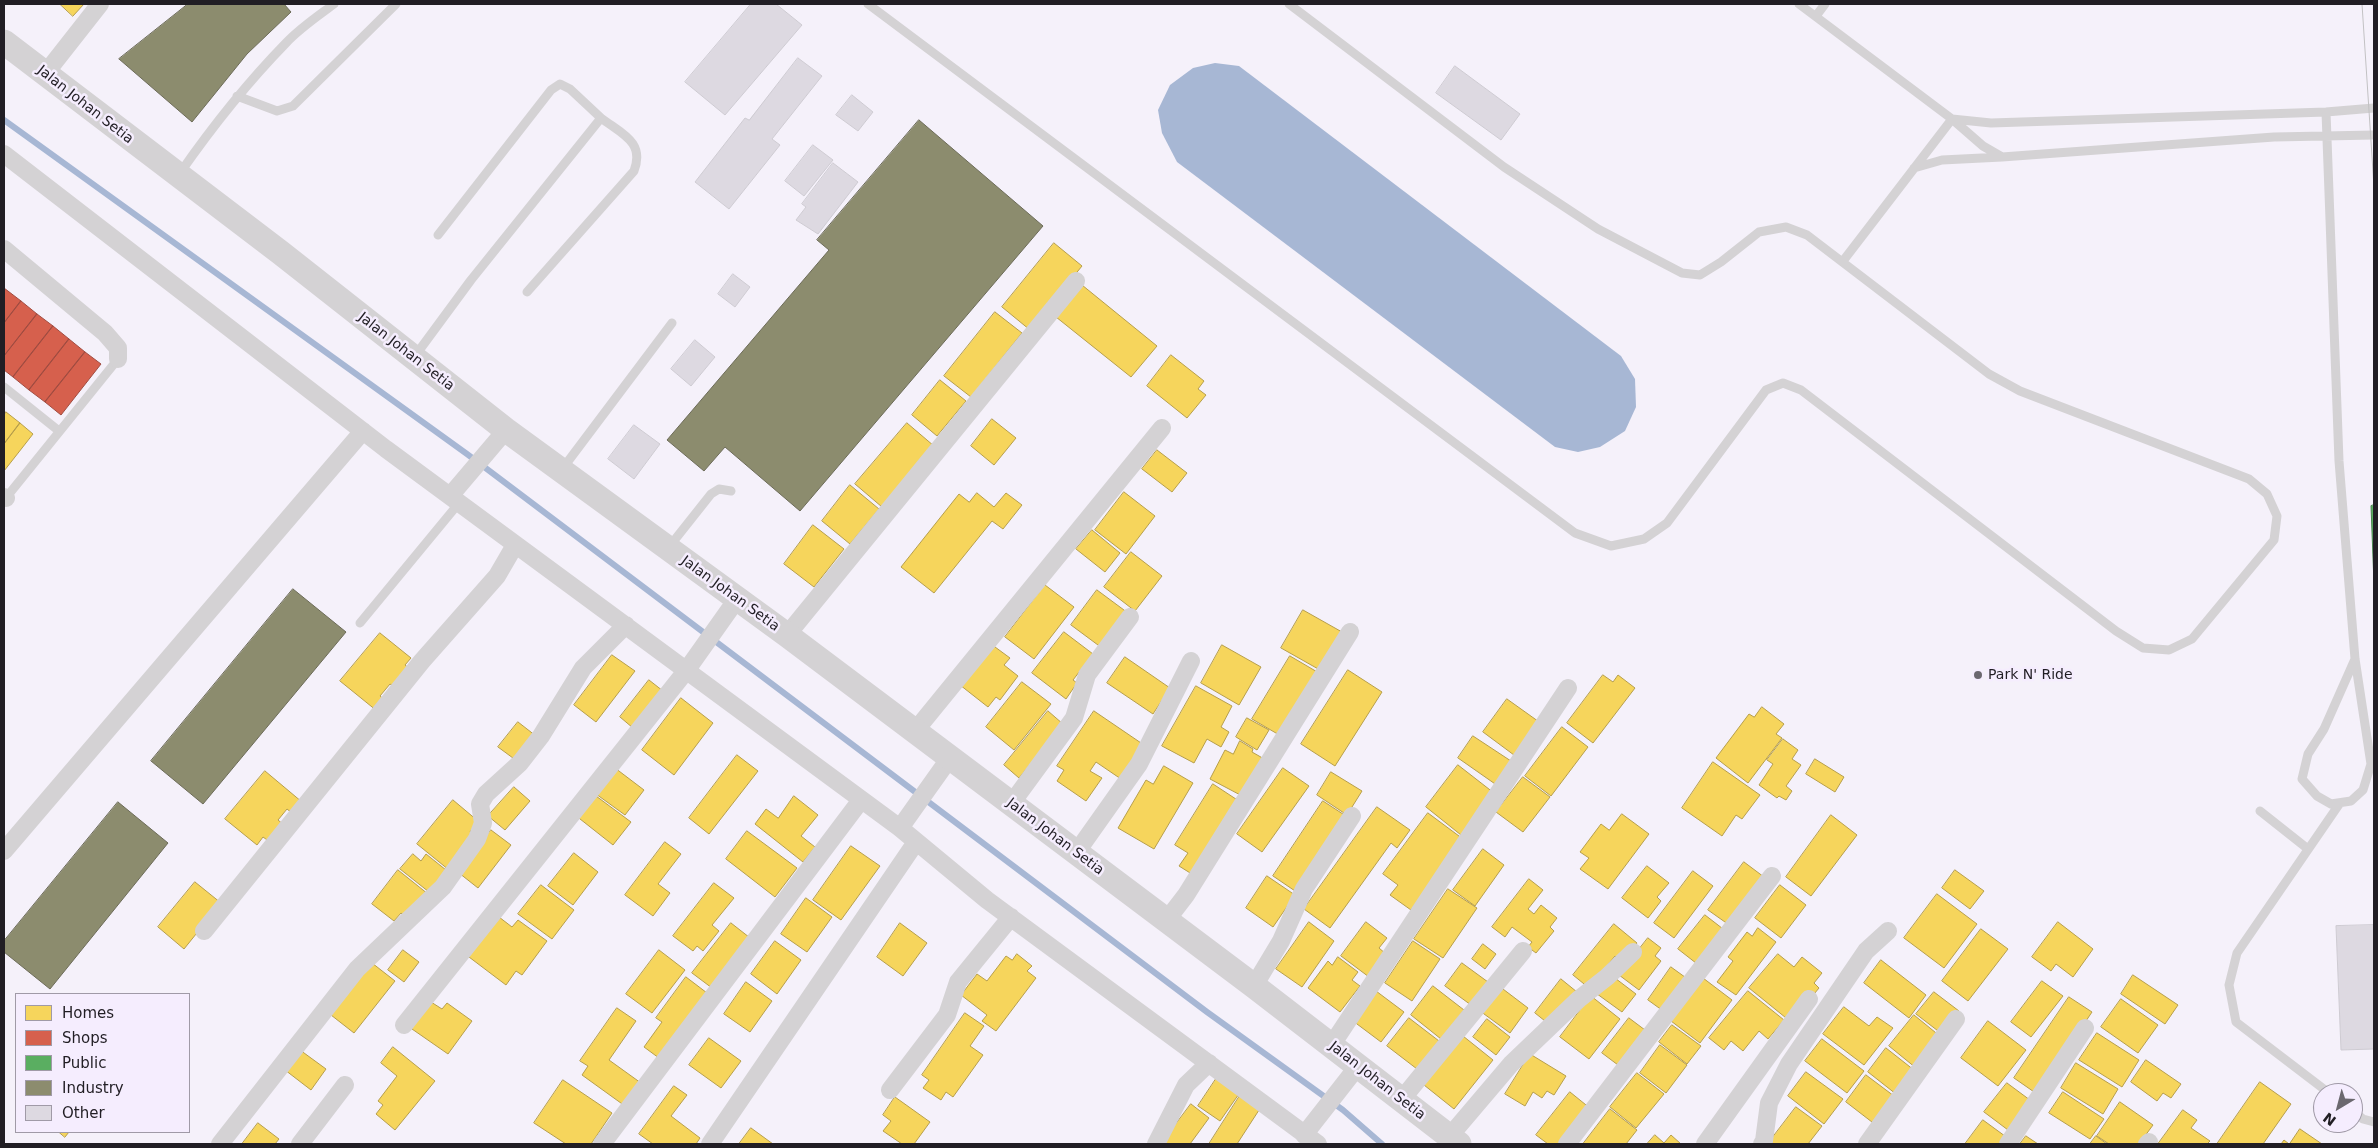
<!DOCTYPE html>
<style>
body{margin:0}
#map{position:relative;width:2378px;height:1148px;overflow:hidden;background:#f5f1fa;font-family:"DejaVu Sans",sans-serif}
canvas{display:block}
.frame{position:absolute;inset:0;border:5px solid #211e24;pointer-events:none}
.legend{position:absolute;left:15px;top:993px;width:175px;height:140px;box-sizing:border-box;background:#f5edfe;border:1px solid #a09aa7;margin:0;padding:6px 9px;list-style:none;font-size:15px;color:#211e24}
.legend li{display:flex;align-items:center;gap:10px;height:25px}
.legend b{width:25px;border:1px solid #a09aa7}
.north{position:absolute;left:2313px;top:1083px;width:50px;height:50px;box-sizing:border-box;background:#f5edfe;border:1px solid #a09aa7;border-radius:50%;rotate:217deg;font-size:14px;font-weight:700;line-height:20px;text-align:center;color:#211e24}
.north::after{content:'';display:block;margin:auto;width:18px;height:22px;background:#6b686f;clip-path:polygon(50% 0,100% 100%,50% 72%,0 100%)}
</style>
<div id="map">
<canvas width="2378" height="1148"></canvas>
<div class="frame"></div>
<ul class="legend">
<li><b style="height:14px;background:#f6d55c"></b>Homes</li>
<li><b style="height:14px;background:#d6604d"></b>Shops</li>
<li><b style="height:14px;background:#5aae61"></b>Public</li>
<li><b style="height:14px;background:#8c8c6e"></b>Industry</li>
<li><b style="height:14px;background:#ddd9e1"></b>Other</li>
</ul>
<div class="north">N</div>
</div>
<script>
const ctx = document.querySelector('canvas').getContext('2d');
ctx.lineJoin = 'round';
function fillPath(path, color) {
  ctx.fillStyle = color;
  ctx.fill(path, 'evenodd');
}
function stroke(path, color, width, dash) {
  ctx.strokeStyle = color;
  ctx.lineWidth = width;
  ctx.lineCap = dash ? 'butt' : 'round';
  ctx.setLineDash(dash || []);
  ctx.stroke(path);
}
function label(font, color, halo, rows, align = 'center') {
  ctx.font = font + ' "DejaVu Sans",sans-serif';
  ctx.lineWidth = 5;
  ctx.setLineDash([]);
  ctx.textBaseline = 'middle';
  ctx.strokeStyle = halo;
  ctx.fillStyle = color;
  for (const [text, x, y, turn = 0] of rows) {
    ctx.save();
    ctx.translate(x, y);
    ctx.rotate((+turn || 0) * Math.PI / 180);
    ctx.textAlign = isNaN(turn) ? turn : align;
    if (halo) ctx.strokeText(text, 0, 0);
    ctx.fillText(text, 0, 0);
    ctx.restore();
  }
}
const water = new Path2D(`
 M1215 63 1239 66 1621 356 1635 379 1636 407 1625 431 1600 447 1578 452 1555 447 1177 162 1162 133 1158 110 1170 85 1193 68Z`);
const homes = new Path2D(`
 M60 4H84L73 16Z
 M1054 243 1082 266 1030 330 1002 307Z
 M1082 285 1157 346 1131 377 1056 317Z
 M995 312 1022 333 971 397 944 376Z
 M1171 355 1204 381 1198 389 1206 395 1187 418 1147 386Z
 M940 380 966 401 937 436 912 415Z
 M6 412 20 423 4 444V416Z
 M992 419 1016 438 994 465 971 446Z
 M20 423 33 434 4 471V444Z
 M907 423 934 446 882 507 855 484Z
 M1157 450 1187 473 1172 492 1142 469Z
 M850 485 879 509 850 544 822 521Z
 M1124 492 1155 516 1126 554 1095 530Z
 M977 493 994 507 1006 493 1022 505 1003 529 992 521 934 593 901 567 959 494 969 502Z
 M813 525 844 549 814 587 784 564Z
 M1092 530 1120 553 1105 572 1076 549Z
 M1131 552 1162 576 1135 611 1104 587Z
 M1045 585 1074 607 1034 659 1005 637Z
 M1097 590 1128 613 1102 648 1071 625Z
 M1303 610 1342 632 1320 670 1281 648Z
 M1064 632 1093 654 1073 680 1077 683 1066 699 1032 673Z
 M380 633 411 658 405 665 411 670 396 688 390 684 380 696 386 701 377 711 340 681Z
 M991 644 1010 658 1004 665 1018 676 1000 700 996 697 988 707 960 685Z
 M1222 645 1261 667 1239 705 1201 683Z
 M612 655 635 671 596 722 574 705Z
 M1290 656 1319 673 1281 736 1252 719Z
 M1125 657 1170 688 1153 714 1107 683Z
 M1348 670 1382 692 1335 766 1301 744Z
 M1603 675 1613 682 1618 675 1635 688 1593 743 1567 723Z
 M649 680 663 691 633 728 620 717Z
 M1022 682 1051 704 1014 750 986 727Z
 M1196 686 1232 706 1221 727 1229 732 1221 747 1207 739 1194 763 1162 746Z
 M681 698 713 723 674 775 642 750Z
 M1507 699 1542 724 1518 758 1483 732Z
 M1762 707 1784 724 1776 734 1782 738 1748 783 1716 758 1749 714 1754 717Z
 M1048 711 1063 724 1019 778 1004 765Z
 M1094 711 1144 745 1121 779 1096 762 1090 771 1102 778 1086 801 1057 781 1064 770 1057 766Z
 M1247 718 1269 730 1257 750 1236 737Z
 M518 722 536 736 517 761 498 747Z
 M1562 727 1588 747 1551 796 1525 776Z
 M1473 736 1514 763 1498 786 1458 758Z
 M1783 739 1798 750 1792 759 1801 765 1786 786 1792 791 1786 800 1779 796 1777 798 1759 785 1773 764 1767 760Z
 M1240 741 1253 749 1252 752 1266 760 1246 798 1210 779 1225 750 1233 754Z
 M737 755 758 771 709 834 689 818Z
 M1815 759 1844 777 1835 792 1806 774Z
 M1713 762 1760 795 1742 819 1736 815 1722 836 1682 808Z
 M1458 765 1494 793 1461 835 1426 807Z
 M1164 766 1193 783 1154 849 1118 828 1146 780 1153 784Z
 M615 768 644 790 625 815 596 794Z
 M1283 768 1309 786 1262 852 1237 834Z
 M265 771 302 802 292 813 287 809 278 820 284 825 270 842 263 837 257 845 225 819Z
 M1331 772 1362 791 1347 815 1317 795Z
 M1523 777 1550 797 1523 832 1496 812Z
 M1213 784 1242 803 1195 876 1179 866 1188 853 1175 845Z
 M514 787 530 801 505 830 488 816Z
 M592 793 631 822 613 845 575 815Z
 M794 796 818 815 801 836 815 847 803 862 755 824 766 809 778 818Z
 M453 800 478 821 470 832 475 837 449 870 417 844Z
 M1323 801 1349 818 1298 893 1273 876Z
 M1377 807 1410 830 1397 848 1391 843 1330 928 1304 909Z
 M1428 813 1463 839 1411 910 1390 895 1398 885 1383 874Z
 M1622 814 1649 834 1608 889 1580 869 1589 858 1580 852 1601 824 1609 830Z
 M1831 815 1857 835 1811 896 1786 877Z
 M491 830 511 845 478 888 459 873Z
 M747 831 797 868 775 897 726 859Z
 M665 842 681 854 658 884 670 893 653 916 625 895Z
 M851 846 880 866 841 920 813 900Z
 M1483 849 1504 865 1475 906 1453 890Z
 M574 853 598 872 573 905 548 886Z
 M413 854 421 861 426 854 446 870 429 892 400 869Z
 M1744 862 1768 880 1732 927 1708 910Z
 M1647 866 1669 883 1657 897 1661 901 1648 918 1622 898Z
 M398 870 428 894 408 919 401 913 394 921 372 904Z
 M1955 870 1984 891 1970 909 1942 888Z
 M1693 871 1713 886 1674 938 1654 923Z
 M1267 876 1295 895 1273 927 1246 908Z
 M1529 879 1543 890 1528 909 1534 914 1541 905 1557 918 1550 927 1554 931 1536 953 1528 947 1532 942 1512 927 1505 937 1492 927Z
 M195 882 221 903 184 949 158 927Z
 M714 883 734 898 712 925 719 931 703 951 697 946 693 951 673 936Z
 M541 885 574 910 552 939 518 914Z
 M1780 885 1806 905 1781 938 1755 918Z
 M1448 889 1477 908 1443 958 1414 939Z
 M1937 894 1977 924 1944 968 1904 938Z
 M806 898 832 917 807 952 781 934Z
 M1705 915 1727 932 1701 967 1678 949Z
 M499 917 512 927 518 920 547 941 522 975 516 971 506 985 469 957Z
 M1309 922 1334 941 1302 987 1276 969Z
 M1366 922 1387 938 1379 948 1386 954 1369 977 1341 956Z
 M2058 922 2093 949 2073 977 2056 964 2051 971 2032 957Z
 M731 923 754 941 716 991 692 973Z
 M900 923 927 943 903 976 877 957Z
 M1614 924 1637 943 1622 962 1615 956 1589 988 1573 975Z
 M1758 928 1776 942 1736 995 1717 982 1733 961 1728 957 1747 932 1752 936Z
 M1981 929 2008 949 1968 1001 1942 981Z
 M1648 938 1661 948 1655 956 1661 961 1639 990 1619 975Z
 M775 941 801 960 777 994 751 974Z
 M1413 941 1440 959 1412 1001 1385 983Z
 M1483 944 1496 954 1485 969 1472 959Z
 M403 950 419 962 404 982 388 970Z
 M659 950 685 970 652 1013 626 994Z
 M1017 954 1032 966 1027 971 1036 978 996 1031 982 1021 987 1015 961 995 977 974 987 981 1006 956 1012 960Z
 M1778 954 1794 967 1802 957 1822 973 1814 983 1819 988 1791 1022 1749 988Z
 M1338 957 1358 972 1352 980 1360 986 1340 1012 1308 988 1328 961 1332 965Z
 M1881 960 1926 995 1909 1018 1864 983Z
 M372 963 395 981 354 1033 331 1015Z
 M1462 963 1488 982 1471 1005 1445 986Z
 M1671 967 1689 980 1666 1013 1648 1000Z
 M1607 972 1636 994 1622 1012 1593 991Z
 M2133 975 2178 1005 2165 1024 2121 994Z
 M686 977 711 996 663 1061 644 1047 662 1022 656 1018Z
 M1703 978 1732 1000 1700 1043 1671 1021Z
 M1561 979 1577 992 1550 1025 1535 1013Z
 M2042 981 2063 996 2031 1037 2011 1022Z
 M746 982 772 1001 750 1032 724 1014Z
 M1433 986 1464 1010 1441 1039 1411 1015Z
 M1499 986 1528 1008 1510 1033 1480 1011Z
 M1376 991 1404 1012 1381 1042 1353 1021Z
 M1748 991 1784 1020 1768 1039 1759 1031 1743 1051 1731 1041 1724 1050 1709 1038Z
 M1934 992 1959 1011 1942 1034 1916 1014Z
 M1591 996 1620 1019 1589 1059 1560 1037Z
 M2069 997 2092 1012 2037 1094 2014 1078Z
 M2121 999 2158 1025 2138 1053 2101 1027Z
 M431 1002 442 1009 447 1003 472 1021 448 1054 412 1029Z
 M1844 1007 1869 1026 1877 1017 1893 1028 1864 1065 1823 1034Z
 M617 1008 636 1021 609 1060 641 1083 625 1106 582 1075 588 1066 580 1061Z
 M965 1013 984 1026 970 1046 983 1055 953 1097 946 1092 941 1100 923 1088 929 1080 922 1075Z
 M1914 1015 1941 1037 1916 1068 1889 1046Z
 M1409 1018 1439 1041 1417 1069 1387 1046Z
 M1629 1018 1649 1033 1622 1068 1602 1053Z
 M1487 1019 1510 1037 1496 1055 1473 1037Z
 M1988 1021 2026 1050 1998 1086 1961 1058Z
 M1672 1025 1701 1046 1687 1064 1659 1042Z
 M2097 1033 2139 1060 2122 1087 2079 1060Z
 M1463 1036 1493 1060 1454 1109 1424 1085Z
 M709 1038 741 1061 721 1088 689 1065Z
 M1822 1039 1864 1071 1847 1093 1805 1061Z
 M1660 1045 1687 1065 1666 1093 1640 1073Z
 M393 1047 435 1081 395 1130 376 1114 383 1105 378 1101 397 1076 381 1063Z
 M1886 1048 1919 1074 1901 1098 1868 1072Z
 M300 1050 326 1069 311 1090 285 1070Z
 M1530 1054 1566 1076 1554 1095 1547 1091 1542 1098 1533 1092 1525 1106 1505 1094Z
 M2146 1060 2181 1084 2171 1098 2163 1093 2157 1101 2131 1082Z
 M2076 1063 2118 1089 2103 1114 2061 1088Z
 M1806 1072 1843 1099 1824 1124 1788 1096Z
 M1637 1073 1664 1094 1636 1128 1610 1107Z
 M1866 1075 1902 1102 1881 1129 1846 1102Z
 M1218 1076 1241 1091 1220 1121 1198 1106Z
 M563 1080 612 1113 591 1144H566L534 1123Z
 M2260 1082 2291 1104 2263 1144H2217Z
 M2007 1083 2034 1103 2012 1133 1984 1112Z
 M674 1086 687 1095 671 1116 700 1138 696 1144H653L639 1134Z
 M1570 1092 1591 1109 1563 1144H1548L1536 1135Z
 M2063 1092 2104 1119 2090 1139 2049 1113Z
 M1241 1094 1261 1107 1237 1144H1209Z
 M895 1097 930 1122 914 1144H902L883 1131 891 1121 883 1115Z
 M2120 1102 2153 1125 2139 1144H2109L2097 1136Z
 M1191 1104 1209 1118 1190 1144H1161Z
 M1796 1107 1822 1126 1808 1144H1774L1770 1141Z
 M1610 1109 1637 1130 1626 1144H1583Z
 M2183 1110 2197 1120 2191 1128 2210 1141 2207 1144H2158Z
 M1983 1120 2009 1139 2005 1144H1965Z
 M258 1123 279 1139 275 1144H242Z
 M751 1128 773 1144H739Z
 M2300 1129 2322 1144H2281L2284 1140 2289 1144Z
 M59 1132H69L65 1137Z
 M1655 1135 1664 1143 1671 1135 1681 1144H1647Z
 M2026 1136 2038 1144H2020Z
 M2096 1136 2107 1144H2090Z`);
const shops = new Path2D(`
 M4 288 21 301 4 323Z
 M21 301 37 314 4 356V323Z
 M37 314 53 326 13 377 4 370V356Z
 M53 326 69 339 29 390 13 377Z
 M69 339 85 352 45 402 29 390Z
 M85 352 101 364 61 415 45 402Z`);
const public = new Path2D(`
 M2374 505V584L2371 506Z`);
const industry = new Path2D(`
 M188 4H284L291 12 247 54 192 122 119 59Z
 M919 120 1043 226 800 511 725 447 704 471 667 440 829 250 817 240Z
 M293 589 346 632 203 804 151 761Z
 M118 802 168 843 50 989 4 952V941Z`);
const stream = new Path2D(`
 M4 120 467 454 1207 1012 1343 1110 1382 1144`);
const building = new Path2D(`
 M751 4H776L802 25 725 115 685 82Z
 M798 58 822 76 772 139 780 145 729 209 695 182 745 118 749 120Z
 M1455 66 1520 114 1501 140 1436 93Z
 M852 95 873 112 858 131 836 115Z
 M813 145 833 160 804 196 785 181Z
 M833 163 858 182 818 234 796 220 806 207 802 204Z
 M733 274 750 287 735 307 718 294Z
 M695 340 715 357 691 386 671 369Z
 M634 425 660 444 634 479 608 459Z
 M2374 925V1049L2341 1050 2336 926Z`);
const service = new Path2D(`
 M868 4 1575 533 1611 546 1644 539 1667 523 1766 390 1783 383 1801 390 2116 631 2143 648 2169 650 2192 639 2274 540 2277 516 2267 494 2249 479 2020 391 1989 374 1807 235 1786 227 1759 232 1721 262 1700 275 1682 273 1598 229 1504 167 1289 4
 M1799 4 1952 119 1983 146 2002 157 2274 137 2374 135
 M1816 16 1825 4
 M237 96 277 111 293 106 396 4
 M2326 112 2339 461 2355 659 2371 764 2363 790 2351 801 2331 804 2317 796 2302 779 2308 754 2324 729 2355 659
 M1952 119 1991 123 2326 112 2374 108
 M1914 168 1942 160 2002 157
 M180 173C212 127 247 83 286 43 300 28 318 16 334 4
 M438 235 551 90 560 84 570 89 601 118
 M1843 261 1952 119
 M415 356 471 280 601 118C622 134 645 142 634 171L527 292
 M4 387 59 431
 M563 468 672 323
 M5 499 118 359
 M669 547 711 494 719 489 731 491
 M360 623 459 503
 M2260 811 2308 849
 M2329 1093 2236 1022 2229 985 2237 953 2340 803
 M2353 1111 2363 1119 2374 1122`);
const minor = new Path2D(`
 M45 74 100 4
 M4 154 386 449 900 828 987 900 1318 1144
 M4 249 105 333 118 348V359
 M450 496 506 430
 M4 497 6 498
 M787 635 1076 281
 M915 731 1162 428
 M1011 804 1074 718 1087 675 1130 617
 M900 828 949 759
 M4 851 363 431
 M1076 853 1139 764 1191 661
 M1166 921 1186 895 1350 632
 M204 931 422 661 497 576 515 545
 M1254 986 1281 941 1304 889 1352 816
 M404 1025 686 671 737 599
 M1331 1046 1568 688
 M890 1090 947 1015 958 982 1011 917
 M1402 1099 1523 951
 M1304 1135 1358 1066
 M1449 1137 1511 1064 1579 999 1607 977 1633 952
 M220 1144 357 969 443 887 477 839 483 823 480 804 486 794 520 763 541 736 583 668 626 625
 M300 1144 345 1085
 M602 1144 861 800
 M710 1144 916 842
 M1156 1144 1186 1085 1209 1063
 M1567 1144 1772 876
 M1705 1144 1809 999
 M1762 1144 1764 1141 1769 1103 1789 1064 1866 951 1888 931
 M1867 1144 1956 1019
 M2008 1144 2085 1028
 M2147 1144 2149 1142`);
const secondary = new Path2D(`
 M4 42 281 253 506 430 787 635 1254 986 1459 1144`);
const tram = new Path2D(`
 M2362 4 2374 187`);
const markers = [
 [1978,675,5,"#6b686f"]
];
const streetNames = [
 ["Jalan Johan Setia",85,105,38],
 ["Jalan Johan Setia",406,352,38],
 ["Jalan Johan Setia",730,594,36],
 ["Jalan Johan Setia",1055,837,37],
 ["Jalan Johan Setia",1377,1081,38]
];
const poiNames = [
 ["Park N' Ride",1988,675]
];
fillPath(water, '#a7b7d4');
fillPath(homes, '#f6d55c');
stroke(homes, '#b69e4b', 1);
fillPath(shops, '#d6604d');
stroke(shops, '#a04c41', 1);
fillPath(public, '#5aae61');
stroke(public, '#49834f', 1);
fillPath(industry, '#8c8c6e');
stroke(industry, '#6c6b58', 1);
stroke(stream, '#a7b7d4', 6);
fillPath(building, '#ddd9e1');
stroke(building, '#cecbd2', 1);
stroke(service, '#d4d2d4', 9);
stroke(minor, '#d4d2d4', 18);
stroke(secondary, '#d4d2d4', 25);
stroke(tram, '#c2c1c3', 1);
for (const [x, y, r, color] of markers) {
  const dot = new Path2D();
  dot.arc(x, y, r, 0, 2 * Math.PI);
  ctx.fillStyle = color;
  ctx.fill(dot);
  stroke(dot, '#f5edfe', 2);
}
label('14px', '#211e24', '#f5edfe', streetNames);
label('14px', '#211e24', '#f5edfe', poiNames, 'left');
</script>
